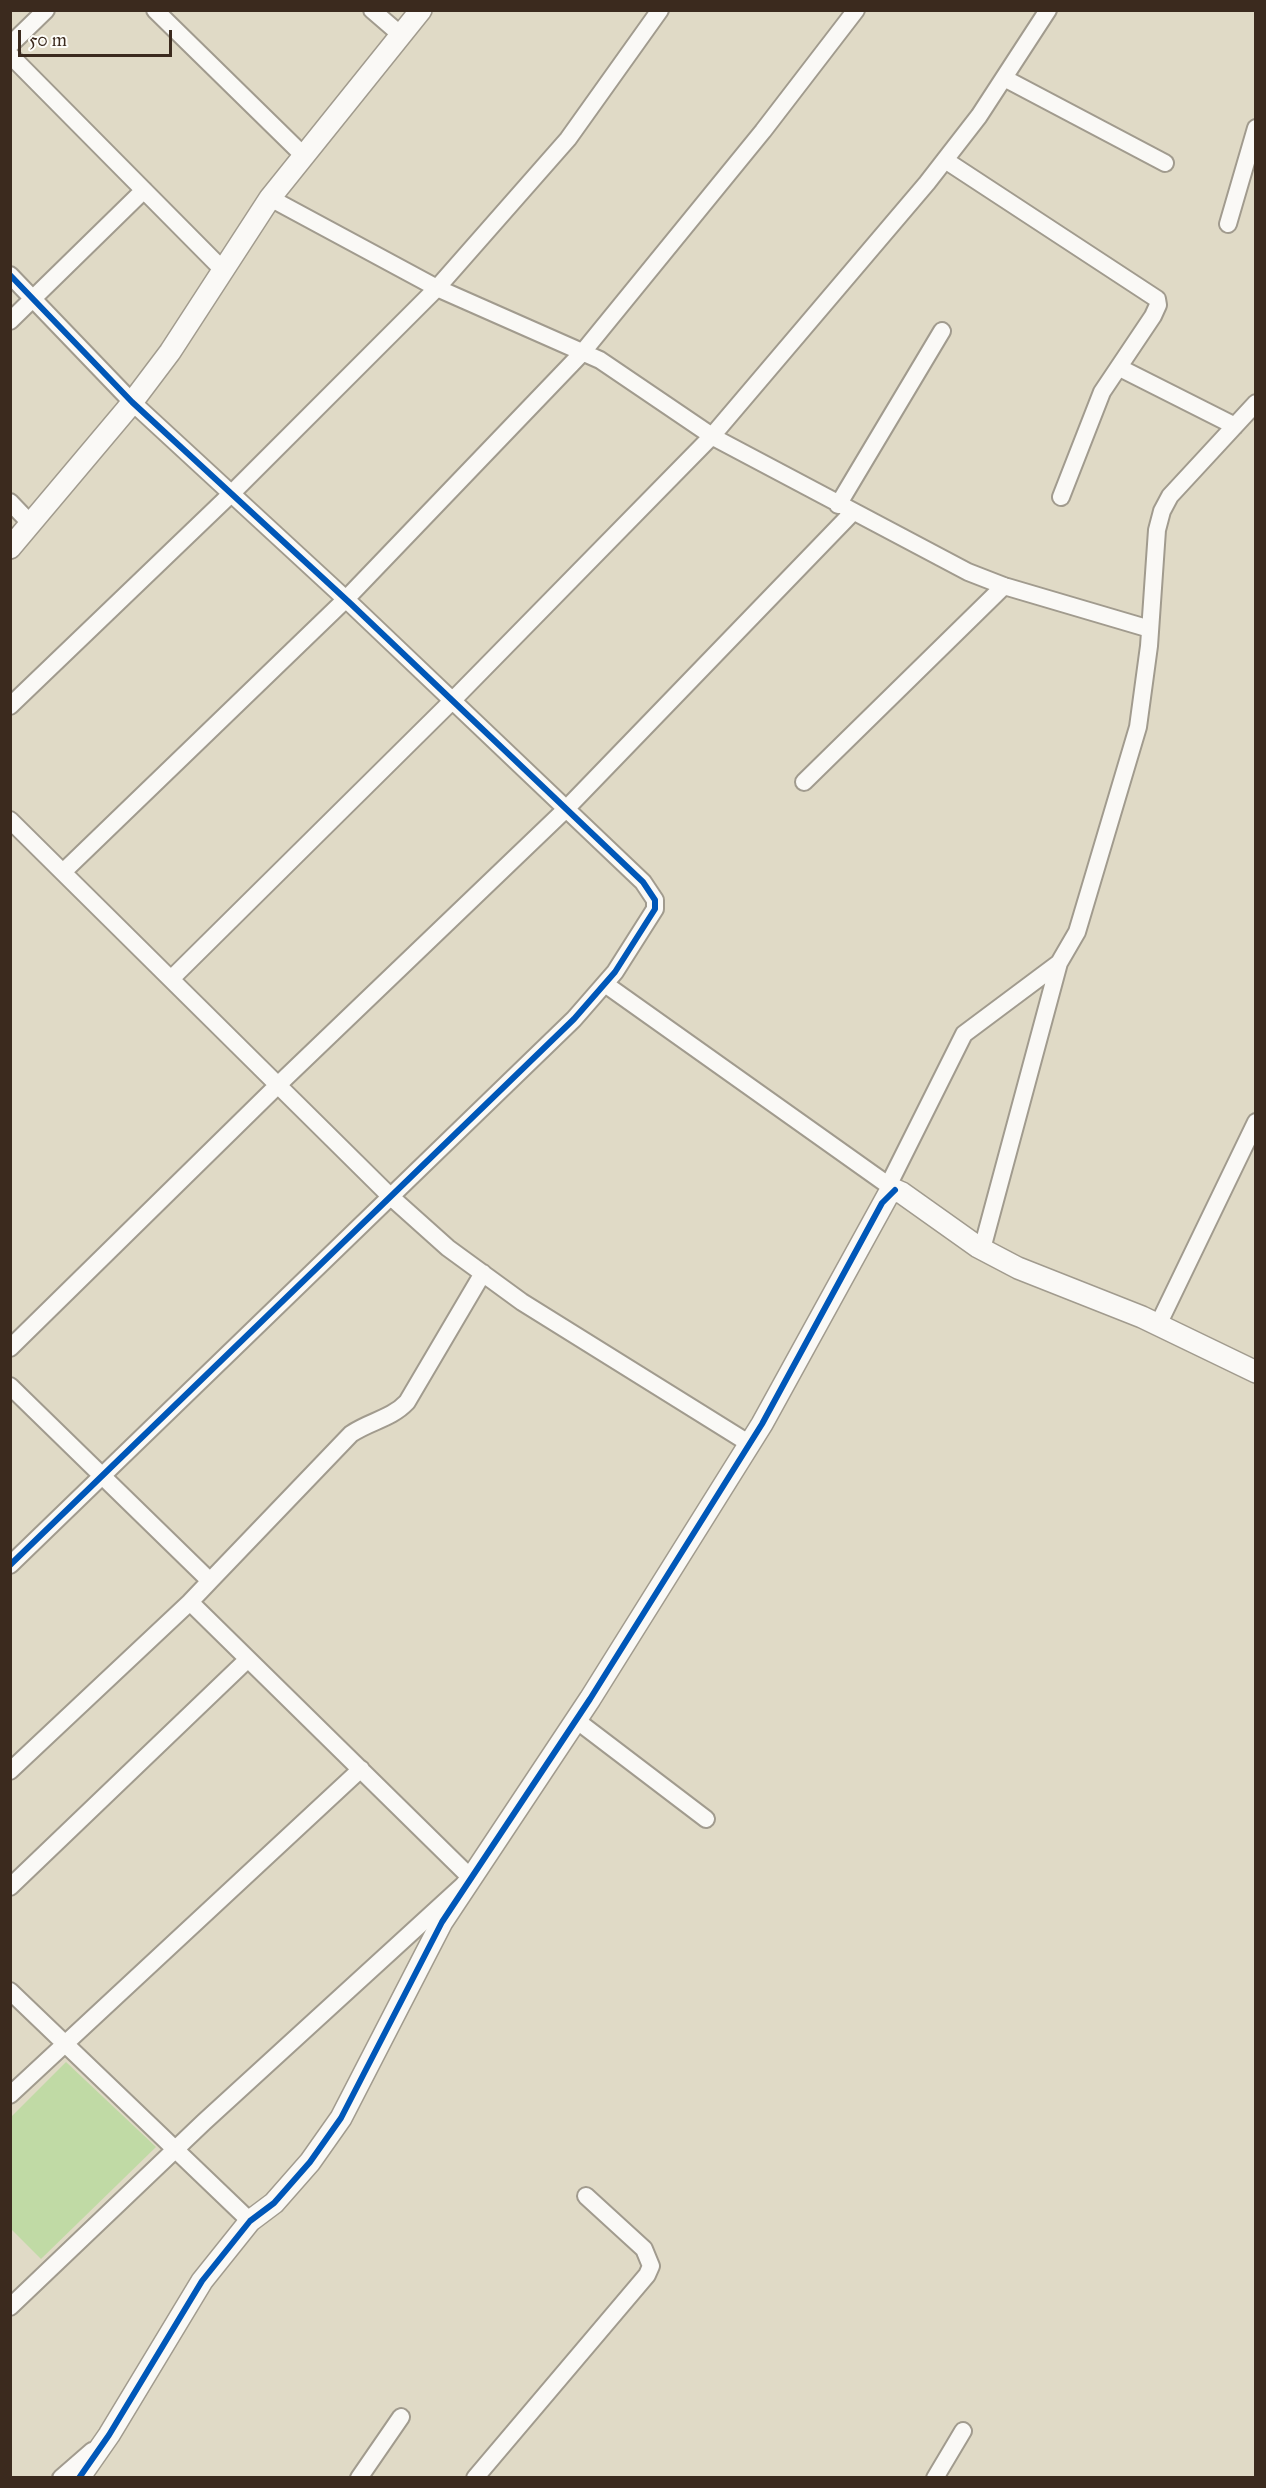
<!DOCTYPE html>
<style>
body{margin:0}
#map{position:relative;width:1266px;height:2488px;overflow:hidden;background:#e0dac6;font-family:"IM FELL Great Primer",serif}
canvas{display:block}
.frame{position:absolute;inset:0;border:12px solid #3b2a1e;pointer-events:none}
.scale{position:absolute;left:18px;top:30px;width:154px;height:27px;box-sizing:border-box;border:3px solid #3b2a1e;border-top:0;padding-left:8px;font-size:18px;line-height:21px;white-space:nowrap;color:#3b2a1e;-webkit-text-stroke:4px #fdfcf7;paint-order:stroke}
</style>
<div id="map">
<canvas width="1266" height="2488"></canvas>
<div class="frame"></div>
<div class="scale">50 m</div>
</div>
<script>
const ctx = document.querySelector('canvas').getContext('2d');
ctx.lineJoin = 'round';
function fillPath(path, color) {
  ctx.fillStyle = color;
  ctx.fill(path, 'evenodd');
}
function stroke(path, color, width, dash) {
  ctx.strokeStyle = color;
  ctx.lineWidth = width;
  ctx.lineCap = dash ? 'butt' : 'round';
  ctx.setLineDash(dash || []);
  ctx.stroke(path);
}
const green = new Path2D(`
 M66 2062 156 2147 41 2259 11 2229V2117Z`);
const minor = new Path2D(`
 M155 10 303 155
 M372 10 401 35
 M10 45 46 10
 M10 55 224 271
 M1004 78 1165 163
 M945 160 1157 299 1158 305 1153 316 1102 392 1061 497
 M270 198 437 288 600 360 715 438 968 572 1004 586 1150 629
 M1228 224 1256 128
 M10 275 132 402 351 604 643 882 655 900V909L615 972 574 1019 10 1565
 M10 321 144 190
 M1120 368 1235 426
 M10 502 31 524
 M838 505 942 331
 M10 706 232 493 437 288 568 139 660 10
 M804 782 1004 586
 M10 820 391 1197 448 1248 522 1302 750 1444
 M63 872 346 599 582 353 763 131 856 10
 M172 978 452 701 712 436 927 183 979 116 1048 10
 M605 984 895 1190
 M888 1186 964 1034 1059 963 1077 932 1138 727 1149 646 1157 530 1162 511 1170 496 1256 403
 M982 1249 1059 963
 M1158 1325 1256 1122
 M10 1348 279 1084 566 809 852 513
 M10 1386 210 1581 190 1602 471 1878 204 2122 10 2307
 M210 1581 351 1434C370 1421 391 1419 407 1402L483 1273
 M576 1720 706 1819
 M10 1771 190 1602
 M10 1887 248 1659
 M10 1991 250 2221
 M10 2095 361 1769
 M61 2478 92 2451
 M359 2478 401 2417
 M475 2478 647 2275 651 2266 644 2249 586 2196
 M935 2478 963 2431`);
const tertiary = new Path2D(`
 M10 548 127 409 170 352 270 198 421 10
 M79 2478 109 2435 202 2281 250 2221 274 2203 310 2162 341 2118 442 1922 590 1699 762 1424 888 1195 895 1190 902 1193 978 1247 1018 1268 1142 1317 1256 1372`);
const cycleway = new Path2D(`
 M10 275 132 402 351 604 643 882 655 900V909L615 972 574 1019 10 1565
 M79 2478 109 2435 202 2281 250 2221 274 2203 310 2162 341 2118 442 1922 590 1699 762 1424 882 1203 895 1190`);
fillPath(green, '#c0daa5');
stroke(minor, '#a19b8e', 20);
stroke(tertiary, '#a19b8e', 24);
stroke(minor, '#faf9f6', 16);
stroke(tertiary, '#faf9f6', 21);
stroke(cycleway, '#0057b8', 6);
</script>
